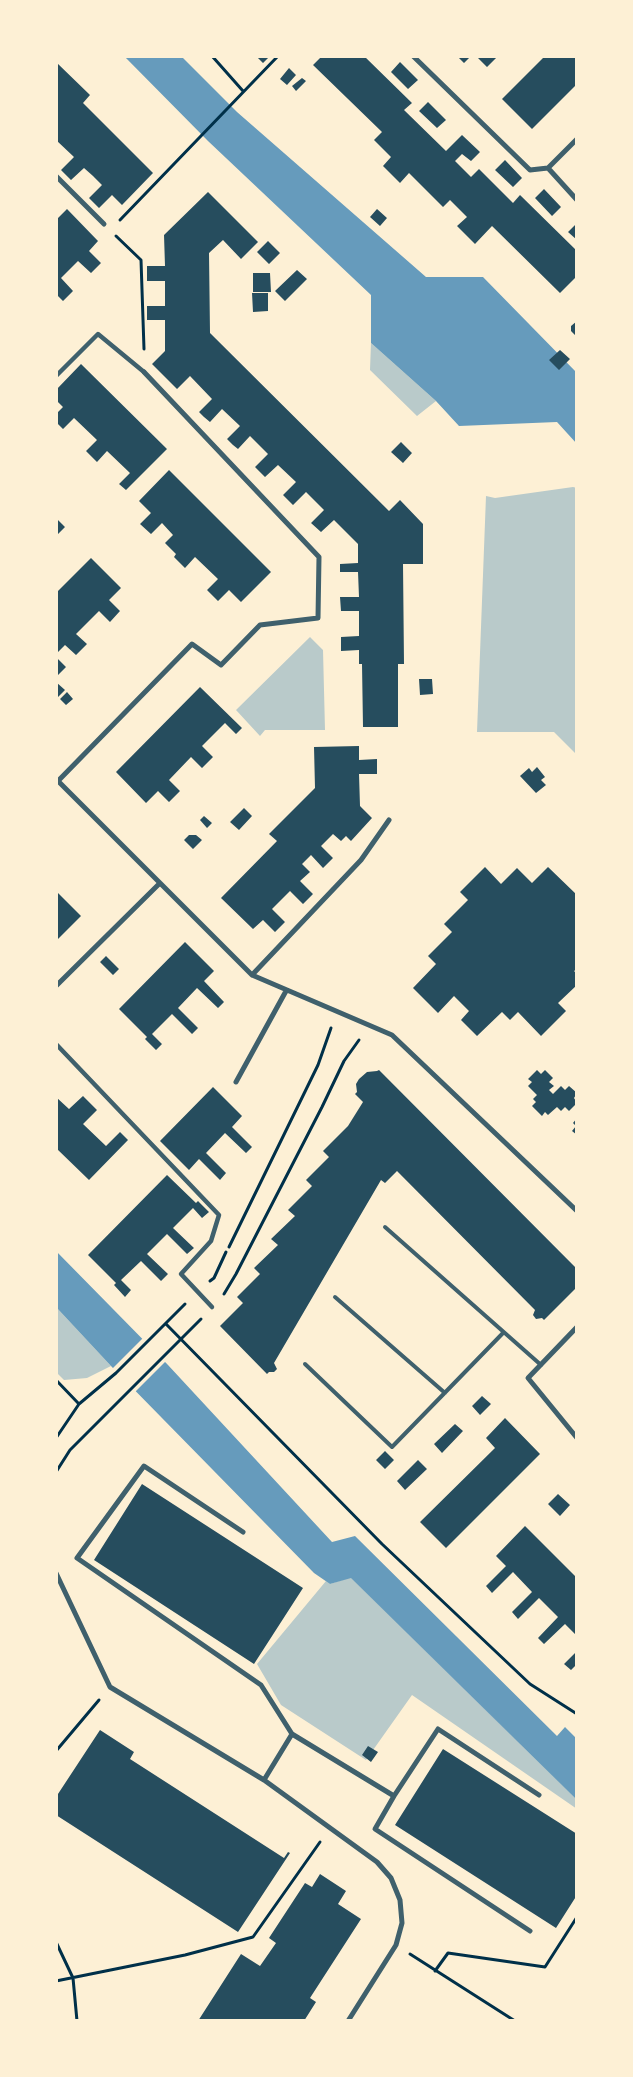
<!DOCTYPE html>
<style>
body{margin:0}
#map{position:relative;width:633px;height:2077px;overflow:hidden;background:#fdf0d5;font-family:"Titillium Web",sans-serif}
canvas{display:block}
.frame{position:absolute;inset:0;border:58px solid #fdf0d5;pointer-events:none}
</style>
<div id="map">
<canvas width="633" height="2077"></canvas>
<div class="frame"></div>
</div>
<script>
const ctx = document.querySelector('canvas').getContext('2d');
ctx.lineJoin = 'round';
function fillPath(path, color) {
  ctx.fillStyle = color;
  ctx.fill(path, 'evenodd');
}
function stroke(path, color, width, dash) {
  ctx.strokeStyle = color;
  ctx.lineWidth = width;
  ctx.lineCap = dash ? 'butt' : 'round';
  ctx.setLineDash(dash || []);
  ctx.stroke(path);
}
const green = new Path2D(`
 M371 343 436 401 417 416 370 370Z
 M573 487 577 488V755L554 732H477L486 496 495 498Z
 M310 637 323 650 325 730H265L260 736 236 710Z
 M56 1307 111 1366 87 1378 64 1380 56 1372Z
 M351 1577 577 1800V1809L412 1695 366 1760 281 1705 257 1664 326 1581 330 1584Z`);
const water = new Path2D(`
 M124 56H181L237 112 426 277H483L577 373V444L557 422 459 426 436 401 371 343V295L208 141Z
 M56 1251 168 1365 332 1542 355 1536 557 1736 565 1727 577 1739V1800L351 1578 330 1584 314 1573 111 1366 56 1307Z`);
const pier = new Path2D(`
 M143 1338 166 1361 135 1392 112 1369Z`);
const building = new Path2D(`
 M256 56H270L263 63Z
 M322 56H364L412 103 404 110 446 151 462 135 480 152 471 161 462 154 455 161 471 177 479 169 513 203 520 195 577 251V276L560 293 492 226 475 244 457 226 467 217 450 200 443 207 409 173 400 183 383 166 391 157 374 140 382 132 313 65Z
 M457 56H471L464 63Z
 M479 56H498L487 67 478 58Z
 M545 56H577V84L532 129 502 99Z
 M56 62 90 95 83 103 153 173 122 205 112 195 99 208 89 198 102 185 93 176 84 168 71 180 61 170 74 157 56 140 58 126 56 125Z
 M400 62 418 80 408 89 391 72Z
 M289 68 296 75 287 85 280 79Z
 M302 78 306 81 296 91 292 86Z
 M428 102 446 120 437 128 419 111Z
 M505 160 522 178 513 187 495 170Z
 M544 189 561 207 552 216 535 198Z
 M208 192 258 242 241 259 223 240 209 253 210 333 389 511 400 500 423 524V564H403L404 664H398V727H363L362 664H359V650L341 651V637L359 636V611H341L340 597H359L358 572H340V564L358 563V544L334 520 321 532 311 523 324 510 306 492 293 505 283 495 296 482 278 465 265 477 255 467 268 454 250 436 238 449 233 445 227 439 240 426 222 409 210 422 204 417 199 412 212 399 190 376 177 389 152 364 165 351V320H147V306H165V281H147V266H165L164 235Z
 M67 209 98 241 89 251 101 263 91 273 78 261 61 278 73 291 63 301 56 294V220Z
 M377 209 387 218 380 226 370 217Z
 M577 223V240L568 232Z
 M268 241 280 253 269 264 257 252Z
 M297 270 307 279 285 301 275 291Z
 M253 273H270L271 292H253Z
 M252 293H268V311L253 312Z
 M577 321V337L571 331V326Z
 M560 350 570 359 559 370 549 360Z
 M81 364 167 449 126 490 119 484 130 473 107 451 97 462 86 451 97 440 74 418 63 429 56 422V414L63 407 56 400V390Z
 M401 442 412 453 403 463 391 452Z
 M169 470 271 572 241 602 229 590 218 601 207 590 218 579 195 557 185 568 174 557 176 554 165 543 173 535 162 523 151 534 140 524 151 513 139 501Z
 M56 518 65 527 56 536Z
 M91 558 121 588 109 600 120 611 110 622 99 611 76 634 87 644 76 655 65 645 56 654V593Z
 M56 657 66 667 56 677Z
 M419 679H432L433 694 420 695Z
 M56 682 65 690 56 699Z
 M200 687 242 728 236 734 225 723 202 746 213 757 202 768 191 757 169 780 180 791 169 802 158 791 146 803 116 772Z
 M67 692 73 699 66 705 60 699Z
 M359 746V760L377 759V774H359L360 806 372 818 351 841 346 836 341 841 333 834 321 846 333 858 323 868 311 855 302 864 310 872 300 881 313 894 303 904 290 891 272 909 285 922 275 932 263 920 253 929 221 898 277 841 269 834 315 788 314 747Z
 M537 767 545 777 541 780 546 785 536 793 520 776 529 768 532 772Z
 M244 808 252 816 239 830 230 822Z
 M204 816 212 823 207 828 200 820Z
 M189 835H196L202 840 193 849 184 840Z
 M485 867 501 884 517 868 532 883 548 867 577 895V969L574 971 577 974V985L558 1003 566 1011 541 1036 518 1012 510 1020 502 1012 477 1036 461 1020 469 1011 454 996 438 1013 413 988 436 964 428 956 452 932 444 924 468 900 460 892Z
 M56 891 81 916 56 941Z
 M185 942 214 971 204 981 224 1002 218 1008 197 988 178 1008 198 1028 192 1034 172 1014 152 1034 162 1044 156 1050 145 1039 147 1037 119 1009Z
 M106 956 119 969 113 975 100 962Z
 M379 1070 577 1269V1287L544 1320 542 1318 536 1319 533 1315 535 1310 397 1171 385 1183 381 1180 274 1363 277 1369 274 1372H269L267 1374 220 1326 243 1303 237 1297 260 1274 254 1268 278 1245 271 1239 295 1216 288 1210 312 1186 306 1180 329 1157 323 1151 348 1126 363 1102 355 1094 357 1092 356 1084 359 1079 367 1072 377 1071Z
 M537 1070 541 1074 545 1070 553 1078 549 1082 554 1086 549 1090 553 1094 561 1086 565 1090 569 1086 577 1093 574 1098 577 1103 569 1111 565 1107 561 1111 557 1107 548 1115 545 1112 542 1116 532 1106 536 1102 533 1099 537 1095 528 1086 532 1082 528 1079Z
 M213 1087 242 1116 232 1127 252 1147 246 1153 225 1133 206 1153 226 1173 220 1180 199 1159 189 1170 160 1141Z
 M83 1096 97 1110 83 1124 106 1146 120 1132 128 1140 89 1180 56 1148V1097L69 1109Z
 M577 1118V1135L572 1131 576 1126 573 1123Z
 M167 1175 196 1203 198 1201 209 1212 202 1218 193 1208 173 1228 194 1248 187 1254 167 1234 147 1254 168 1274 161 1281 141 1261 121 1280 131 1290 125 1297 114 1285 116 1283 88 1255Z
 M482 1396 491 1404 480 1415 472 1406Z
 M505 1418 540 1454 446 1548 420 1522 495 1448 486 1438Z
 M455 1424 463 1431 442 1453 434 1444Z
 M385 1451 394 1460 385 1469 376 1460Z
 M418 1460 427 1469 405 1490 397 1481Z
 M142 1484 303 1588 254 1664 94 1560Z
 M558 1494 570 1505 560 1516 548 1504Z
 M525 1526 577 1578V1636L565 1624 544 1644 538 1638 558 1617 539 1598 518 1619 512 1612 532 1592 513 1572 492 1593 486 1586 506 1566 496 1556Z
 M577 1651V1664L571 1670 564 1664Z
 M100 1730 134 1752 130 1759 284 1858 288 1852 290 1853 238 1932 56 1815V1797Z
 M368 1746 378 1752 371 1762 362 1755Z
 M443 1749 577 1834V1895L556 1928 395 1825Z
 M320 1874 346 1891 338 1904 361 1919 310 1998 316 2002 304 2021H198L241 1954 260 1966 276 1943 269 1938 305 1883 312 1887Z`);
const path = new Path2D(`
 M212 56 243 91
 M120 220 278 56
 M116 236 141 260 144 349
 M229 1247 318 1065 331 1028
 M210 1281 214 1278 226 1252
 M224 1294 236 1274 322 1107 344 1061 359 1040
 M166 1324 382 1544 530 1684 577 1714
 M56 1380 79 1404
 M56 1438 79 1404 116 1373 185 1304
 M56 1472 70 1450 201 1319
 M56 1751 99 1700
 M56 1942 73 1978 77 2021
 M410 1954 515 2021
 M435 1971 448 1953 545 1967 577 1917
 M56 1981 185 1955 253 1937 320 1842`);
const service = new Path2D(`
 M385 1227 541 1365
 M335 1297 445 1393
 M305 1364 392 1447 503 1333`);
const pedestrian = new Path2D(`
 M56 376 98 334 144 372
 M56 1044 219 1215 211 1241 181 1274 212 1307`);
const minor = new Path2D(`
 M413 56 530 170 548 168 577 200
 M548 168 577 139
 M56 176 104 224
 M56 779 252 975 392 1035 577 1211
 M58 781 192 644 221 665 260 625 318 618 319 557 144 372
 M252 975 361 860 389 820
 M56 986 160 883
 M236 1082 286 991
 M577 1327 528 1378 577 1438
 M243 1532 144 1466 77 1558 261 1685 292 1734 394 1796 375 1829 530 1931
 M56 1573 110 1687 264 1780 377 1862 391 1878 400 1900 402 1923 396 1945 348 2021
 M264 1780 292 1734
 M394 1796 438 1729 539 1795`);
fillPath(green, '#b9caca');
fillPath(water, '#669bbc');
fillPath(pier, '#fdf0d5');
fillPath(building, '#264d5e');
stroke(path, '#003049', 3);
stroke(service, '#3f606c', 4);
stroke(pedestrian, '#3f606c', 4.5);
stroke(minor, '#3f606c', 5);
</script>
